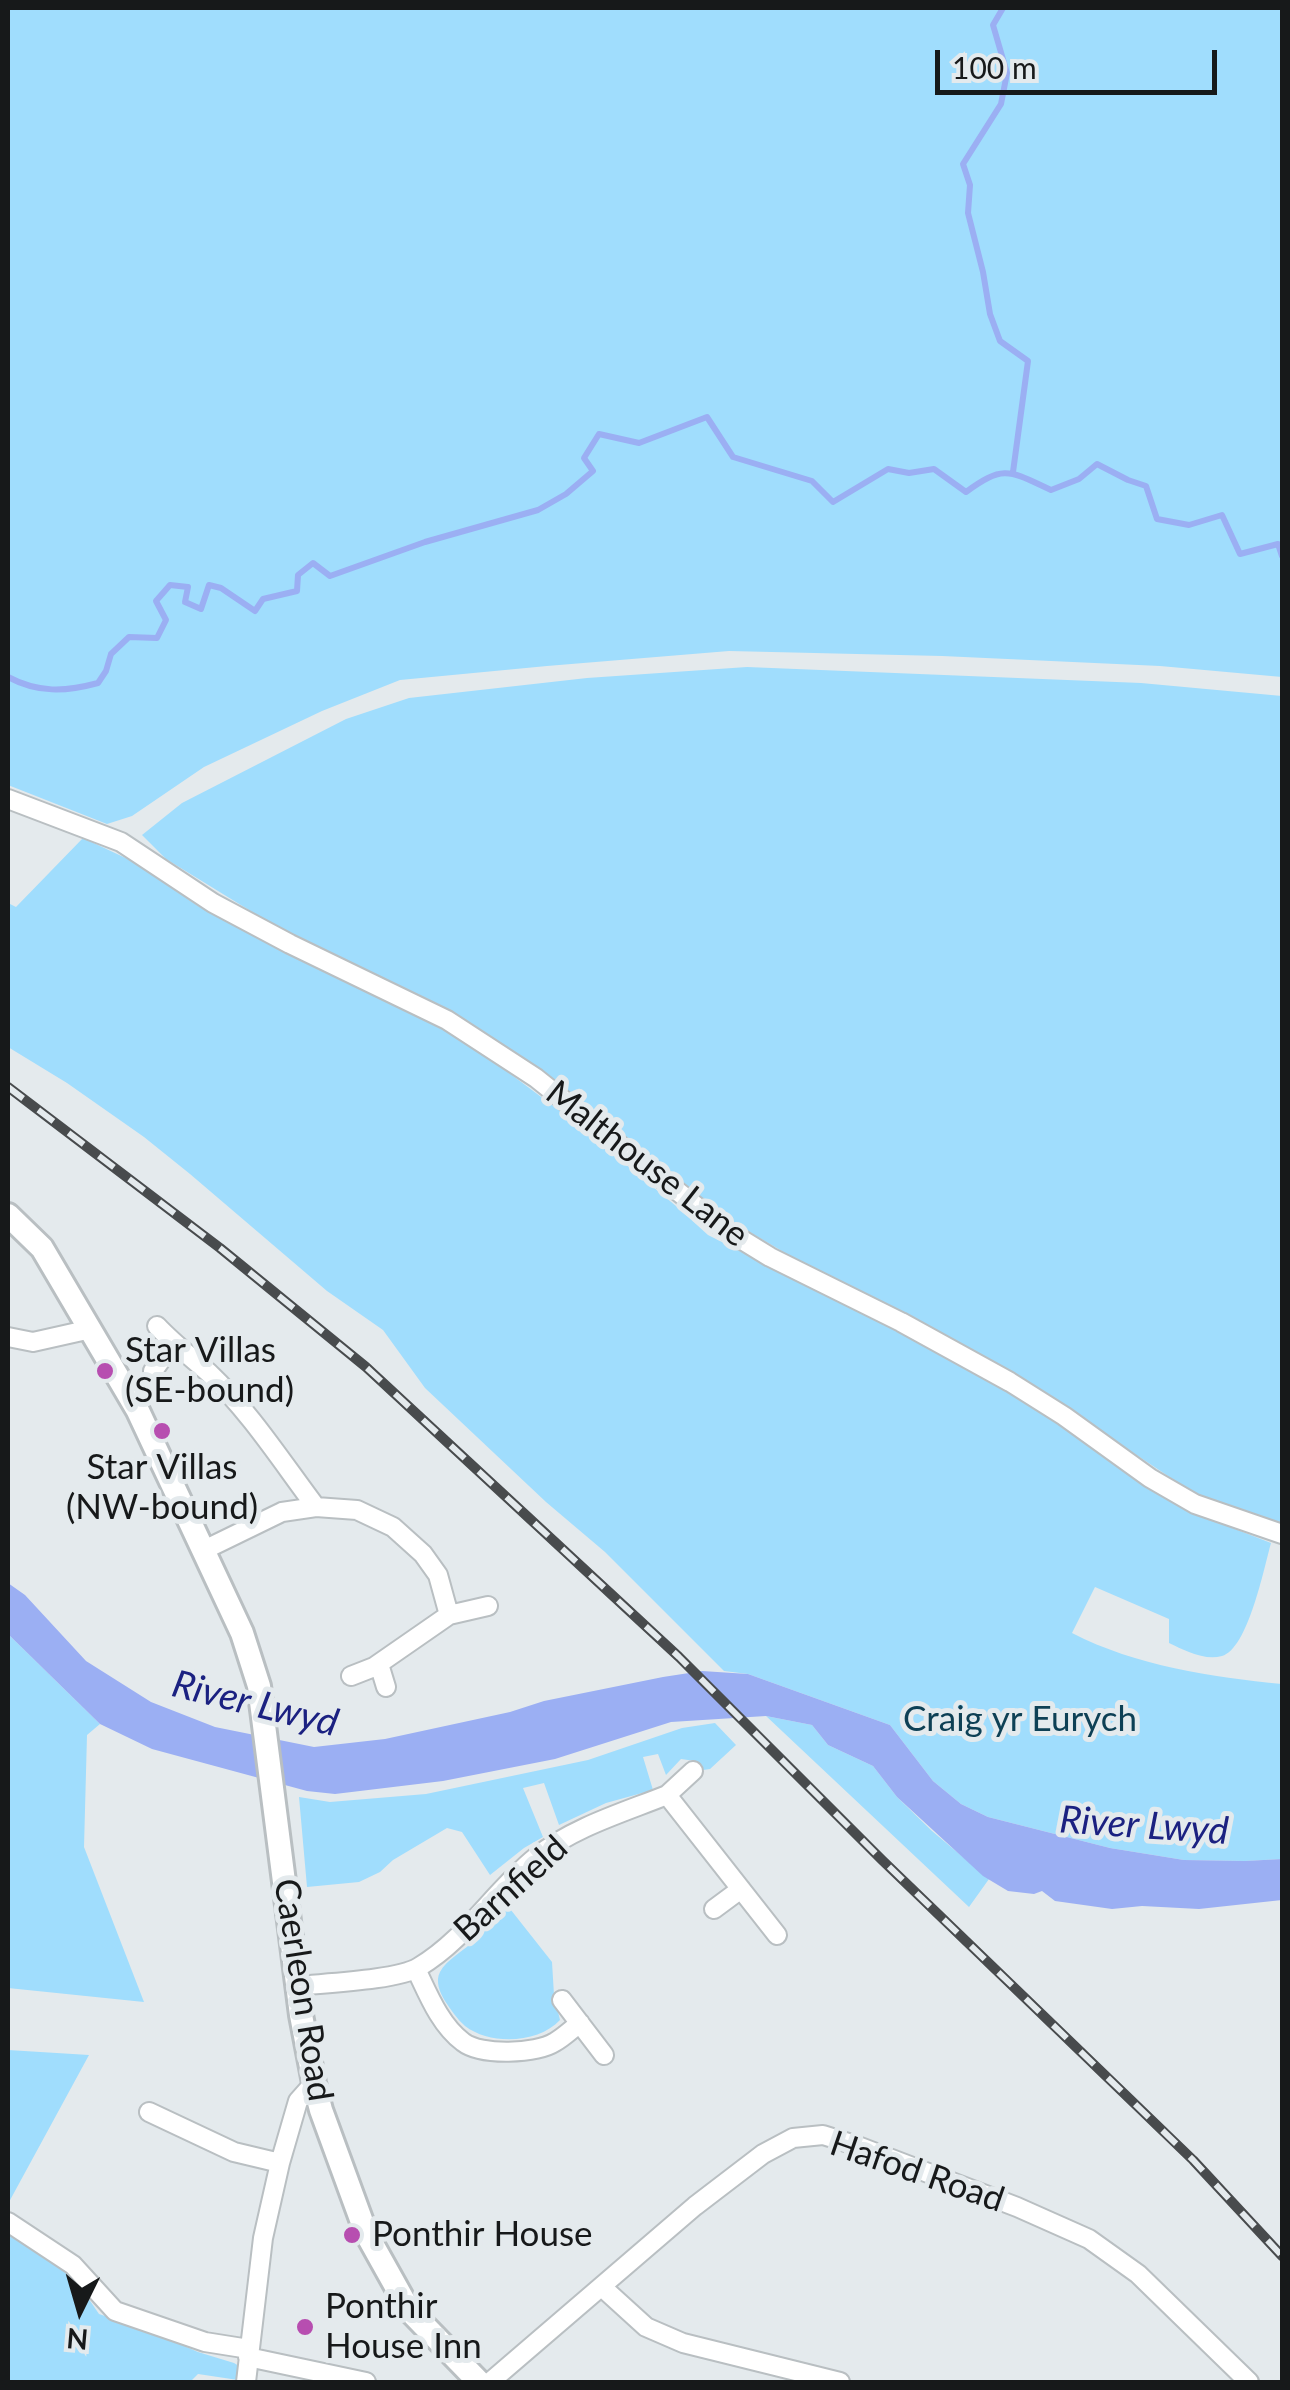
<!DOCTYPE html>
<style>
body{margin:0}
#map{position:relative;width:1290px;height:2390px;overflow:hidden;background:#e4eaed;font-family:Lato,sans-serif}
canvas{display:block}
.frame{position:absolute;inset:0;border:10px solid #17191a;pointer-events:none}
.north{position:absolute;left:30px;top:2260px;width:100px;height:100px;-webkit-text-stroke:8px #e4eaed;paint-order:stroke;rotate:185deg;font-size:28px;font-weight:700;line-height:40px;text-align:center;color:#17191a}
.north::after{content:'';display:block;margin:auto;width:35px;height:45px;background:#17191a;clip-path:polygon(50% 0,100% 100%,50% 72%,0 100%)}
.scale{position:absolute;left:935px;top:50px;width:282px;height:45px;box-sizing:border-box;border:5px solid #17191a;border-top:0;padding-left:12px;font-size:30px;line-height:35px;white-space:nowrap;color:#17191a;-webkit-text-stroke:8px #e4eaed;paint-order:stroke}
</style>
<div id="map">
<canvas width="1290" height="2390"></canvas>
<div class="frame"></div>
<div class="north">N</div>
<div class="scale">100 m</div>
</div>
<script>
const ctx = document.querySelector('canvas').getContext('2d');
ctx.lineJoin = 'round';
function fillPath(path, color) {
  ctx.fillStyle = color;
  ctx.fill(path, 'evenodd');
}
function stroke(path, color, width, dash) {
  ctx.strokeStyle = color;
  ctx.lineWidth = width;
  ctx.lineCap = dash ? 'butt' : 'round';
  ctx.setLineDash(dash || []);
  ctx.stroke(path);
}
function label(font, color, halo, rows, align = 'center') {
  ctx.font = font + ' Lato,sans-serif';
  ctx.lineWidth = 10;
  ctx.setLineDash([]);
  ctx.textBaseline = 'middle';
  ctx.strokeStyle = halo;
  ctx.fillStyle = color;
  for (const [text, x, y, turn = 0] of rows) {
    ctx.save();
    ctx.translate(x, y);
    ctx.rotate((+turn || 0) * Math.PI / 180);
    ctx.textAlign = isNaN(turn) ? turn : align;
    if (halo) ctx.strokeText(text, 0, 0);
    ctx.fillText(text, 0, 0);
    ctx.restore();
  }
}
const green = new Path2D(`
 M8 8H1282V677L1160 666 942 656 729 651 547 666 400 680 322 711 204 767 132 816 107 824 8 785Z
 M747 667 1141 683 1282 696V1524L1237 1513 1186 1488 1081 1418 814 1270 726 1218 611 1128 554 1080 464 1021 301 942 166 859 142 835 182 803 346 719 409 698 587 678Z
 M83 838 132 861 198 906 465 1040 572 1120 676 1206 708 1235 974 1369 1073 1432 1100 1455 1148 1484 1207 1518 1271 1543C1264 1568 1248 1649 1222 1656 1204 1661 1184 1650 1169 1643V1619L1095 1587 1072 1633C1136 1666 1212 1677 1282 1684V1859L1245 1861 1184 1860 1110 1848 988 1817 961 1804 933 1781 890 1725 748 1674 724 1671 605 1552 546 1502 425 1388 383 1330 327 1291 190 1174 144 1137 67 1083 8 1047V903L16 907Z
 M8 1634 100 1724 87 1735 84 1847 144 2002 8 1988Z
 M766 1716 812 1725 828 1745 873 1766 897 1797 932 1831 989 1879 969 1907Z
 M715 1723 736 1745 710 1769 703 1770 695 1761 681 1759 666 1775 658 1754 643 1757 653 1790 606 1803 559 1825 544 1783 523 1788 543 1837 524 1848 490 1875 462 1832 447 1828 393 1860 380 1872 359 1882 307 1887 299 1797 330 1802 426 1794 588 1760 682 1728Z
 M507 1905 552 1962 554 1995 560 2020C539 2043 491 2046 465 2026 457 2019 451 2010 445 2001 440 1993 435 1981 440 1972 446 1960 465 1950 475 1940 486 1929 496 1917 507 1905Z
 M8 2050 89 2055 9 2202 8 2201Z
 M8 2233 73 2276 99 2314 152 2332 198 2352 234 2363 239 2366 238 2380 198 2374 190 2382H8Z`);
const water = new Path2D(`
 M8 1583 25 1595 86 1661 151 1702 215 1727 314 1747 385 1739 510 1712 544 1701 663 1677 702 1671 748 1674 890 1725 933 1781 961 1804 988 1817 1110 1848 1184 1860 1245 1861 1282 1859V1900L1199 1909 1142 1906 1112 1909 1055 1901 1042 1891 1034 1894 1008 1891 983 1876 897 1797 873 1766 828 1745 812 1725 766 1716 671 1722 555 1759 443 1781 335 1794 307 1791 152 1749 100 1724 8 1634Z`);
const stream = new Path2D(`
 M1003 8 993 25 1007 73 1001 104 963 164 970 185 968 213 983 272 990 314 1000 341 1028 361 1013 472
 M8 677C38 693 65 692 98 683L106 671 111 654 129 637 157 638 166 620 156 601 170 585 188 587 185 602 201 609 209 585 221 588 255 611 263 599 297 591 298 575 313 563 330 576 425 542 538 510 566 494 593 471 584 458 599 434 639 443 707 417 733 457 812 481 833 502 888 469 909 473 934 469 966 492C1004 464 1010 471 1051 490L1079 479 1097 464 1128 480 1146 486 1157 519 1189 525 1222 515 1240 554 1278 544 1282 556`);
const minor = new Path2D(`
 M8 799 121 842 213 903 290 944 447 1020 536 1078 726 1230 770 1257 901 1322 1010 1382 1064 1416 1150 1478 1195 1504 1282 1534
 M157 1326C173 1343 191 1357 209 1373 250 1412 282 1462 316 1507
 M8 1337 33 1342 91 1329
 M153 1371 173 1343
 M204 1550 282 1512 316 1507 357 1510 393 1527 423 1554 438 1575 449 1615 374 1667 351 1676
 M449 1615 488 1606
 M379 1664 386 1687
 M667 1795 693 1771
 M714 1909 741 1889
 M416 1969C428 1994 440 2025 463 2042 481 2056 536 2054 555 2042 564 2037 572 2029 580 2023
 M298 1986C326 1983 398 1980 419 1967 466 1939 494 1891 536 1857 574 1827 622 1813 667 1795L777 1935
 M562 2000 604 2055
 M149 2112 234 2152 280 2163
 M8 2222 73 2265 115 2311 205 2342 249 2349
 M602 2287 646 2327 683 2343 840 2382
 M248 2357 366 2382
 M246 2382 263 2238 280 2163 298 2101 314 2083
 M490 2382 695 2206 763 2154 793 2138 823 2135 855 2145 1017 2207 1089 2239 1138 2274 1249 2382`);
const secondary = new Path2D(`
 M8 1215 42 1248 138 1411 242 1633 259 1686 301 2015 314 2083 321 2110 366 2233 404 2301 409 2310 479 2382`);
const rail = new Path2D(`
 M8 1087 220 1248 366 1367 679 1657 882 1860 1193 2160 1282 2256`);
const markers = [
 [105,1371,10,"#b74eb0"],
 [162,1431,10,"#b74eb0"],
 [352,2235,10,"#b74eb0"],
 [305,2327,10,"#b74eb0"]
];
const streetNames = [
 ["Malthouse Lane",647,1164,38],
 ["Barnfield",511,1889,-42],
 ["Caerleon Road",303,1990,81],
 ["Hafod Road",917,2172,19]
];
const poiNames = [
 ["Star Villas",125,1351],
 ["(SE-bound)",125,1391],
 ["Star Villas",162,1468,"center"],
 ["(NW-bound)",162,1508,"center"],
 ["Ponthir House",372,2235],
 ["Ponthir",325,2307],
 ["House Inn",325,2347]
];
const parkNames = [
 ["Craig yr Eurych",1020,1720]
];
const waterNames = [
 ["River Lwyd",255,1704,14],
 ["River Lwyd",1144,1826,4]
];
fillPath(green, '#a0ddfd');
fillPath(water, '#9baff3');
stroke(stream, '#9baff3', 6);
stroke(minor, '#b9bfc2', 22);
stroke(secondary, '#b9bfc2', 28);
stroke(minor, '#fff', 18);
stroke(secondary, '#fff', 22);
stroke(rail, '#484b4d', 10);
stroke(rail, '#e4eaed', 6, [19]);
for (const [x, y, r, color] of markers) {
  const dot = new Path2D();
  dot.arc(x, y, r, 0, 2 * Math.PI);
  ctx.fillStyle = color;
  ctx.fill(dot);
  stroke(dot, '#e4eaed', 4);
}
label('35px', '#17191a', '#e4eaed', streetNames);
label('35px', '#17191a', '#e4eaed', poiNames, 'left');
label('35px', '#0e4055', '#e4eaed', parkNames);
label('italic 38px', '#1b2181', '#e4eaed', waterNames);
</script>
